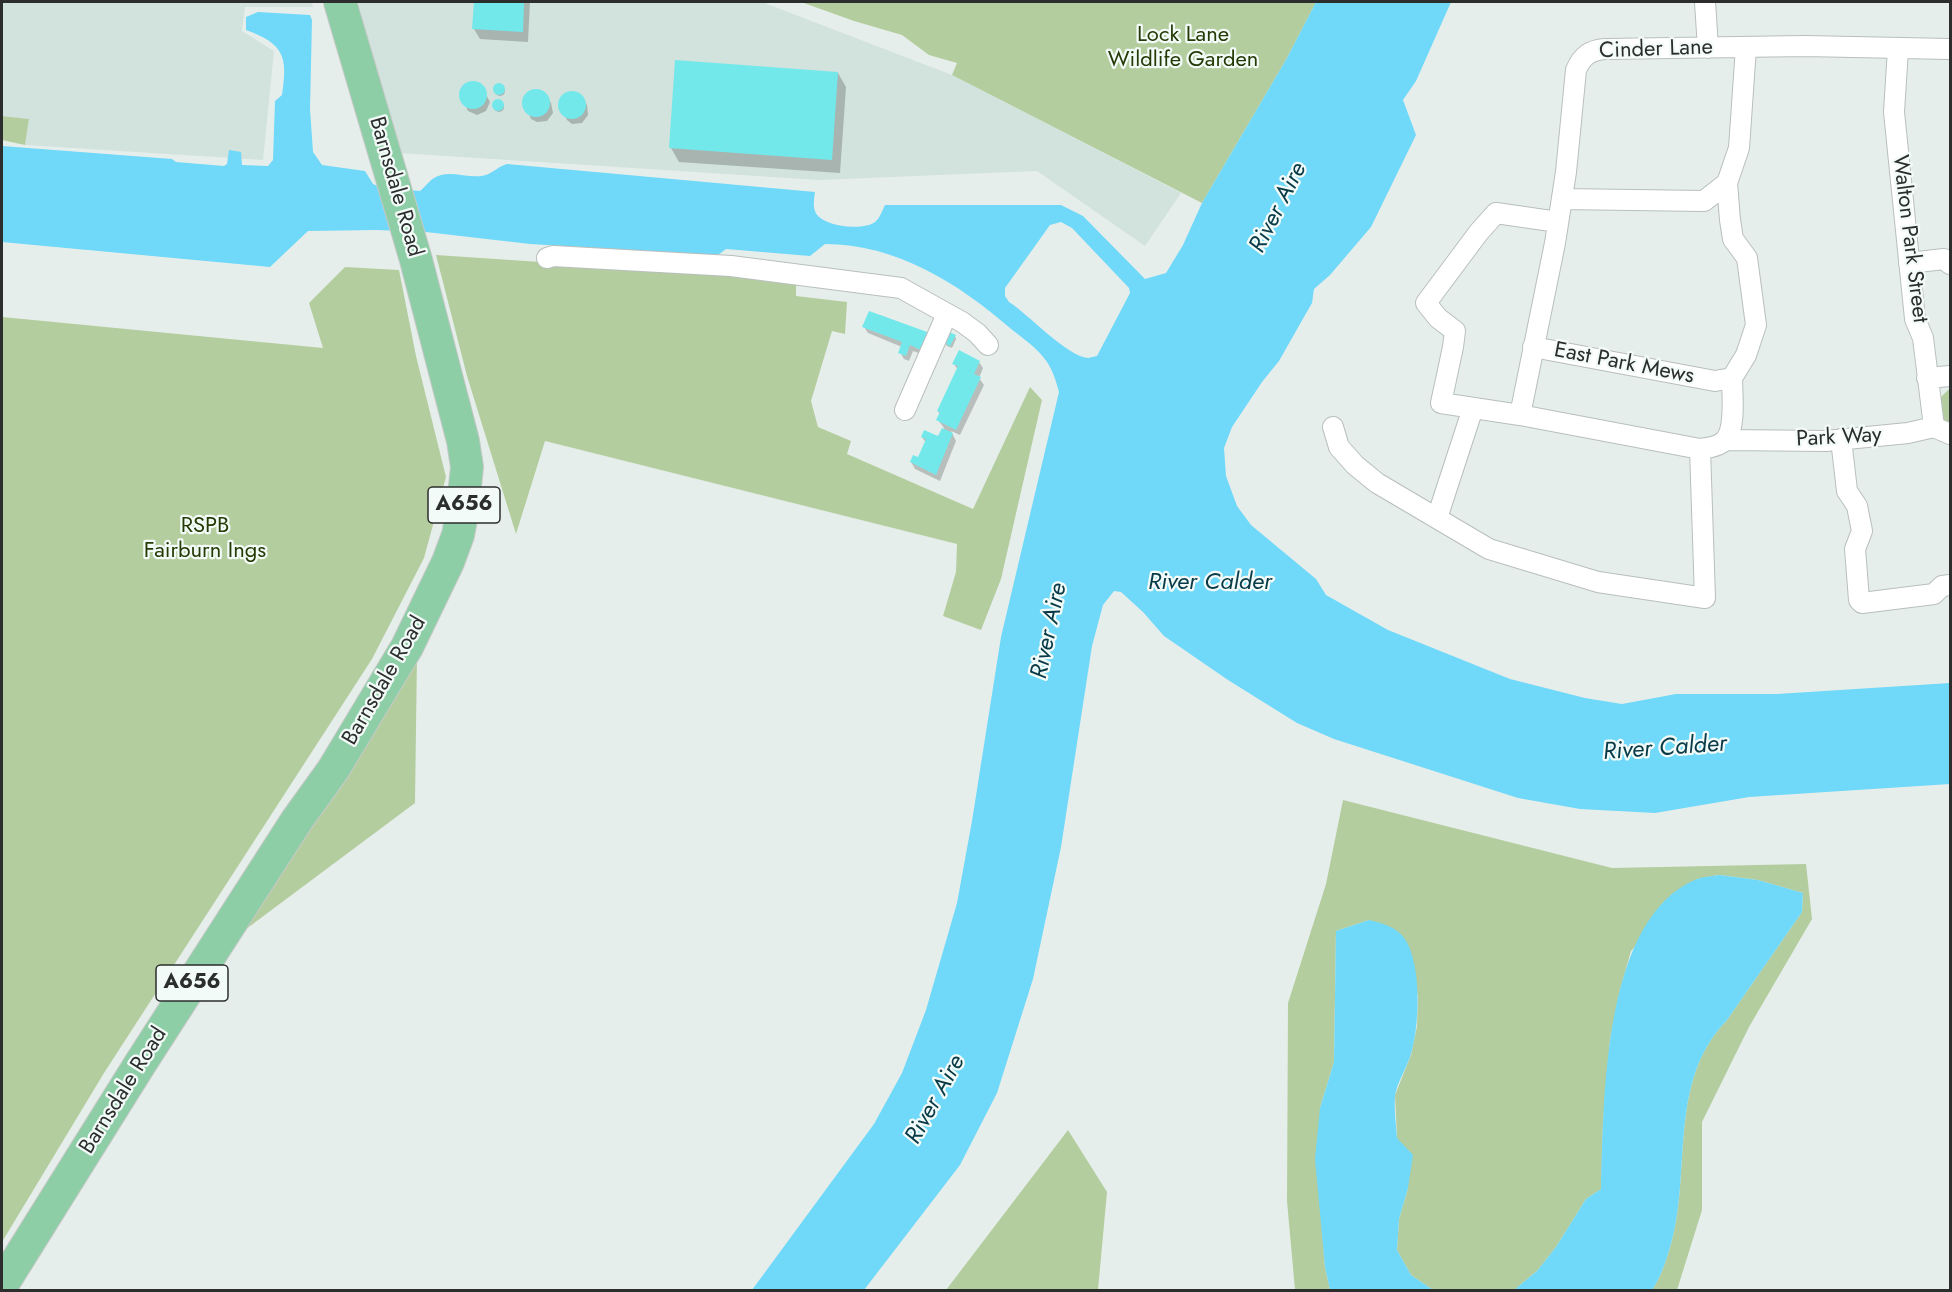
<!DOCTYPE html>
<style>
body{margin:0}
#map{position:relative;width:1952px;height:1292px;overflow:hidden;background:#e6eeeb;font-family:Jost,sans-serif}
canvas{display:block}
.frame{position:absolute;inset:0;border:3px solid #2b2e2d;pointer-events:none}
</style>
<div id="map">
<canvas width="1952" height="1292"></canvas>
<div class="frame"></div>
</div>
<script>
const ctx = document.querySelector('canvas').getContext('2d');
ctx.lineJoin = 'round';
function fillPath(path, color) {
  ctx.fillStyle = color;
  ctx.fill(path, 'evenodd');
}
function stroke(path, color, width, dash) {
  ctx.strokeStyle = color;
  ctx.lineWidth = width;
  ctx.lineCap = dash ? 'butt' : 'round';
  ctx.setLineDash(dash || []);
  ctx.stroke(path);
}
function label(font, color, halo, rows, align = 'center') {
  ctx.font = font + ' Jost,sans-serif';
  ctx.lineWidth = 4.5;
  ctx.setLineDash([]);
  ctx.textBaseline = 'middle';
  ctx.strokeStyle = halo;
  ctx.fillStyle = color;
  for (const [text, x, y, turn = 0] of rows) {
    ctx.save();
    ctx.translate(x, y);
    ctx.rotate((+turn || 0) * Math.PI / 180);
    ctx.textAlign = isNaN(turn) ? turn : align;
    if (halo) ctx.strokeText(text, 0, 0);
    ctx.fillText(text, 0, 0);
    ctx.restore();
  }
}
const built = new Path2D(`
 M6 2H312L313 7H245L242 31 274 51 263 160 25 145 29 119 2 116V3Z
 M358 2H762L952 75 1181 193 1145 246 1037 171 819 180 400 153Z`);
const green = new Path2D(`
 M801 2H1316L1287 58 1202 203 952 75 957 63 929 55 902 35 854 21Z
 M2 116 29 119 25 145 2 140Z
 M436 255 796 279V296L847 302 845 334 832 331 811 401 818 427 851 441 847 454 973 509 1030 387 1042 400 1001 579 981 630 943 616 956 572 957 544 545 441 516 534 467 376Z
 M345 267 399 270 416 356 446 477 424 558 372 659 104 1073 2 1242V317L323 348 309 303Z
 M1948 390H1950V426L1940 422V398Z
 M417 655 415 803 238 935 357 762Z
 M1343 800 1612 868 1806 864 1812 919 1749 1027 1702 1122V1210L1677 1290H1652C1659 1280 1663 1269 1667 1257 1695 1179 1664 1085 1727 1020L1802 912 1803 893 1758 880 1719 875 1697 879 1631 951 1620 990 1610 1040 1603 1122 1601 1189 1586 1199 1556 1247 1537 1271 1514 1290H1433L1411 1275 1397 1250 1399 1219 1408 1188 1397 1138 1395 1095 1411 1055 1417 1026 1418 995 1369 920 1336 931 1334 1062 1320 1108 1321 1216 1325 1267 1330 1290H1295L1287 1201 1288 1003 1326 884Z
 M1068 1130 1107 1192 1098 1290H946Z`);
const water = new Path2D(`
 M1316 2H1451L1416 81 1403 100 1416 135 1371 227 1330 275 1314 289 1312 303 1300 324 1279 361 1262 382 1232 427 1224 448 1226 476 1237 506 1251 525 1316 579 1326 595 1388 630 1510 679 1585 698 1622 704 1676 694H1777L1950 683V784L1749 797 1655 813 1580 809 1518 798 1334 739 1297 723 1228 680 1164 636 1143 612 1121 592 1114 591 1103 605 1092 646 1061 847 1033 979 997 1093 960 1165 864 1290H752L874 1124 902 1073 926 1010 957 903 972 821 1001 637 1059 392C1056 381 1053 371 1047 362 1038 348 1022 338 1010 328 958 283 896 244 825 244L810 256 726 249 718 255 530 244 426 232 377 230 308 231 270 267 2 242V146L172 159 176 162 224 166 227 164 229 150 241 152 242 165 268 166 273 160 275 101 282 95C288 56 284 44 246 30V17L258 12 310 15 312 20 310 109 313 152 322 165 365 171 373 184 382 188 420 191C425 187 429 181 434 178 448 168 470 180 486 175 494 172 499 166 507 164L815 192C814 198 813 206 815 211 820 227 864 231 875 222 880 218 882 211 885 205H1061L1083 216 1145 279 1166 273 1183 245 1202 203 1287 58ZM1061 222 1072 228 1129 288 1130 293 1097 356C1097 356 1088 358 1088 358 1068 357 1028 314 1009 302L1005 296V288L1050 225Z
 M1719 875 1758 880 1803 893 1802 912 1727 1020C1664 1085 1695 1179 1667 1257 1663 1269 1659 1280 1652 1290H1514L1537 1271 1556 1247 1586 1199 1601 1189C1604 1103 1601 918 1697 879 1703 877 1712 876 1719 875Z
 M1369 920C1382 923 1397 927 1405 939 1422 965 1420 1028 1410 1057 1406 1069 1397 1083 1395 1096 1394 1109 1396 1124 1397 1138L1413 1155 1408 1188 1399 1219 1397 1250 1411 1275 1433 1290H1330L1325 1267 1315 1159 1320 1108 1334 1062 1336 931Z`);
const shadow = new Path2D(`
 M475 2H530L528 42 480 39 474 29Z
 M838 73 846 87 840 173 679 162 671 148Z
 M475 83 481 85 490 102 486 111 477 115 468 111 460 94 465 85Z
 M495 91a5 5 0 1 1 10 0a5 5 0 1 1-10 0Z
 M538 90 547 96 551 103 553 113 547 121 537 122 531 119 524 102 529 93Z
 M574 92 582 98 587 105 588 115 582 123 572 124 567 120 559 103 564 95Z
 M494 107a5 5 0 1 1 10 0a5 5 0 1 1-10 0Z
 M880 315 929 334 927 356 913 351 909 361 904 359 900 352 902 347 868 333 864 327Z
 M955 336 956 339 952 348 947 346 945 343Z
 M979 362 983 368 979 378 984 385 960 435 951 431 956 441 940 481 915 469 911 462 919 459 926 443 922 437 939 438 944 428 938 420 940 415 938 411 958 370 954 364Z`);
const building = new Path2D(`
 M474 2H524L523 32 472 29Z
 M675 60 838 72 832 160 669 148Z
 M459 95a14 14 0 1 1 28 0a14 14 0 1 1-28 0Z
 M493 89a6 6 0 1 1 12 0a6 6 0 1 1-12 0Z
 M522 103a14 14 0 1 1 28 0a14 14 0 1 1-28 0Z
 M558 105a14 14 0 1 1 28 0a14 14 0 1 1-28 0Z
 M492 105a6 6 0 1 1 12 0a6 6 0 1 1-12 0Z
 M869 311 930 333 923 351 910 345 906 356 898 353 902 342 862 327Z
 M949 332 956 335 950 346 944 343Z
 M959 350 980 361 974 374 981 377 956 430 936 420 940 412 937 411 958 366 952 364Z
 M942 428 953 433 936 475 910 462 913 455 918 457 926 439 921 437 924 430 938 436Z`);
const minor = new Path2D(`
 M1705 2 1708 48
 M1898 49 1894 112 1915 319 1923 338 1934 427
 M1562 199 1704 201 1727 183 1739 148 1746 47
 M1558 222 1496 213 1479 232 1426 303 1438 318 1455 331 1453 347 1441 403 1520 415 1700 449C1709 448 1721 446 1726 439 1736 426 1732 394 1732 378
 M547 258 553 256 731 266 901 288 962 322 977 333 988 345
 M1909 263 1944 259 1950 264
 M1533 347 1715 381 1732 378 1746 355 1756 325 1747 258 1733 239 1730 220 1727 183
 M1927 378 1950 376
 M905 410 947 314
 M1520 415 1555 243 1566 172 1576 70C1582 56 1590 50 1605 49L1805 46 1950 49
 M1333 427 1339 447 1355 465 1377 483 1489 549 1598 582 1705 598 1700 449
 M1841 439 1847 491 1857 506 1862 531 1855 549 1859 600 1862 603 1934 594 1942 586 1950 585
 M1726 440 1826 441 1908 433 1934 427 1950 434
 M1437 518 1473 408`);
const primary = new Path2D(`
 M2 1285 140 1064 297 820 333 770 407 647 448 562 458 535 462 514 467 467 463 441 416 260 340 2`);
const shields = [
 [464,505,72],
 [192,983,72]
];
const shieldNames = [
 ["A656",464,505],
 ["A656",192,983]
];
const parkNames = [
 ["Lock Lane",1183,36],
 ["Wildlife Garden",1183,61],
 ["RSPB",205,527],
 ["Fairburn Ings",205,552]
];
const streetNames = [
 ["Cinder Lane",1656,50,-2],
 ["Barnsdale Road",395,187,74],
 ["Walton Park Street",1909,239,83],
 ["East Park Mews",1624,364,11],
 ["Park Way",1839,438,-3],
 ["Barnsdale Road",385,681,-60],
 ["Barnsdale Road",124,1091,-58]
];
const waterNames = [
 ["River Aire",1279,208,-63],
 ["River Calder",1210,583],
 ["River Aire",1050,631,-78],
 ["River Calder",1665,749,-4],
 ["River Aire",936,1100,-61]
];
fillPath(built, '#d2e2dd');
fillPath(green, '#b4cd9f');
fillPath(water, '#70d8f8');
fillPath(shadow, '#0003');
fillPath(building, '#73e8eb');
stroke(minor, '#b8bfbd', 22);
stroke(primary, '#c8c9c8', 34);
stroke(minor, '#fff', 20);
stroke(primary, '#8ecea7', 32);
for (const [x, y, w] of shields) {
  const box = new Path2D();
  box.roundRect(x - w / 2, y - 18, w, 36, 4.5);
  ctx.fillStyle = '#f3fbf8';
  ctx.fill(box);
  stroke(box, '#2b2e2d', 1.5);
}
label('bold 21px', '#2b2e2d', null, shieldNames);
label('22px', '#243b05', '#f3fbf8', parkNames);
label('22px', '#2b2e2d', '#f3fbf8', streetNames);
label('italic 24px', '#093a47', '#f3fbf8', waterNames);
</script>
